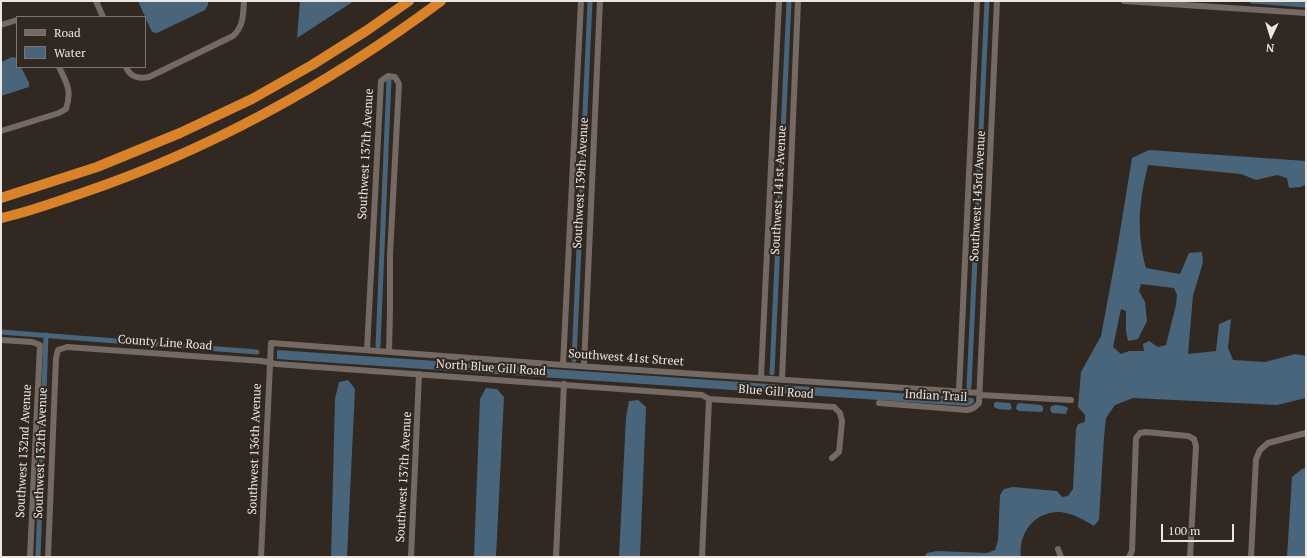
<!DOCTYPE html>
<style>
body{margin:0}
#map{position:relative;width:1307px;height:558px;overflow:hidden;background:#312822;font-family:"PT Serif",serif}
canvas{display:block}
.frame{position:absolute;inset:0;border:2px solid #ece6e2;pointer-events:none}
.legend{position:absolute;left:16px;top:16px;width:130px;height:52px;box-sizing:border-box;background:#312822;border:1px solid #7c746f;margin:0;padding:5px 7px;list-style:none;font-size:12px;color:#ece6e2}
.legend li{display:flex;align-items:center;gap:8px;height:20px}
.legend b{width:20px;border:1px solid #7c746f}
.north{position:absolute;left:1251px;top:16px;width:40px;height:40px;-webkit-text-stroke:3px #312822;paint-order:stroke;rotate:184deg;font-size:11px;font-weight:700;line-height:16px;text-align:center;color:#ece6e2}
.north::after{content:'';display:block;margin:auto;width:14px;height:18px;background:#ece6e2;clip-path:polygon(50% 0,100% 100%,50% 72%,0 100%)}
.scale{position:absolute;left:1161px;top:524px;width:73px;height:18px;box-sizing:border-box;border:2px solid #ece6e2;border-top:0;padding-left:5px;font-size:12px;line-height:14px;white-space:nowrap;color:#ece6e2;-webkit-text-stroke:3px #312822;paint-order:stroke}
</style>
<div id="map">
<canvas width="1307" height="558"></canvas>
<div class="frame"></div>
<ul class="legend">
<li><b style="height:5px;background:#756963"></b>Road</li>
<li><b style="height:11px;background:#48657b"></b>Water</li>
</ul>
<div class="north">N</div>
<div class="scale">100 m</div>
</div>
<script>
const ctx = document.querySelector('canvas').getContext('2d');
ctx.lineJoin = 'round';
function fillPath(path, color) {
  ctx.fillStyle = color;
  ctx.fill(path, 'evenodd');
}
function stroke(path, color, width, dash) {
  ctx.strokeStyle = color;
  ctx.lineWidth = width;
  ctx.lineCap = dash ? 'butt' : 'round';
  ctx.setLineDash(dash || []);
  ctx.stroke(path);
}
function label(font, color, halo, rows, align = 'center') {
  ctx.font = font + ' "PT Serif",serif';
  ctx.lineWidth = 4;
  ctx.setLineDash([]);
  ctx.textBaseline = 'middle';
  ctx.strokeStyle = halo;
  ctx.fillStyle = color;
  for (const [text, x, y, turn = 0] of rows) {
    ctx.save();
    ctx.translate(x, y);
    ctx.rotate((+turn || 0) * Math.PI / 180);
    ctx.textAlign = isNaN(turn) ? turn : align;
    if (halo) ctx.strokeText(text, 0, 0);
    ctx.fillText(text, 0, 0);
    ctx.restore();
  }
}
const water = new Path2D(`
 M138 1H208V5L205 10 157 33 152 32Z
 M300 1H354L297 38Z
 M12 57 17 58V67H21L29 83V87L1 96V62Z
 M1149 150 1306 161V184L1301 187 1289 188 1287 178 1277 175 1256 180 1241 174 1148 165C1139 202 1136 231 1146 268L1180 274 1189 253 1202 252 1203 262 1193 296 1188 354 1216 351 1219 324 1231 319 1228 348 1233 360 1265 362 1295 354 1306 356V398L1277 405 1133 398 1115 405 1106 418 1104 437 1099 520 1094 526C1084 520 1073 513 1060 512 1035 511 1018 533 1021 557H924L927 553 937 551 987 553 995 550 998 540 1000 495 1004 489 1013 487 1057 491 1062 497 1068 496 1073 489 1076 429 1078 424 1085 422V415L1078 407 1081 372 1101 336 1117 250 1132 158ZM1141 284 1174 288 1177 295 1176 305 1166 345 1158 347 1149 341 1143 344 1144 351H1129L1121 354 1113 347 1121 309 1126 311V331L1128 341 1138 339 1147 321 1145 302 1139 291Z
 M277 350 971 398 974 399V402L972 404 967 406 277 359Z
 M348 380 355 389 347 557H331L335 399 339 382Z
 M486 388 497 389 504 397 496 557H474L480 399Z
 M638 400 646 407 640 557H619L626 417 629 401Z
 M995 402 1010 403 1012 408 1010 410 998 409 994 407V404Z
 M1019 403 1041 405 1043 407V411L1041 412 1019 411 1016 409 1017 404Z
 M1056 405 1064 406 1068 408 1066 414 1052 413 1050 410 1051 406Z
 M1306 468V557H1287L1292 477 1302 469Z`);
const canal = new Path2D(`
 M1252 1 1306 5
 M1 332 257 352
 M378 346 389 79
 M574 360 590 1
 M772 373 789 1
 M969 387 987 1
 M38 557 46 335`);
const minor = new Path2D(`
 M96 1 103 17
 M1124 1 1306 13
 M1 25 17 20
 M126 67C130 77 139 79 149 77L233 36C244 26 243 14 244 1
 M1 131 59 113 66 109C72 90 67 84 59 67
 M1 340 32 342 40 345 30 557
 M367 350 381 81 388 76 395 77 399 84 390 255V311L389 352
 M563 365 581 1
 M584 366 600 1
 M761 377 779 1
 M782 380 798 1
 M959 391 977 1
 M980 395 1071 400
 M879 403 967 410C972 409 975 408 979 403L997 1
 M1058 549 1061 557
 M48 557 56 358 58 350 67 347 262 361 276 364 702 395 709 399 834 407 840 413 842 421 839 452 832 458
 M261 557 271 343 563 365 980 393
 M411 557 419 374
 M556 557 564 384
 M702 557 709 399
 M1129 557 1132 551 1136 438 1140 433 1146 432 1188 436 1194 439 1196 446 1190 557
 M1251 557 1256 459 1260 450 1268 443 1306 433`);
const highway = new Path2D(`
 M1 198 97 167 180 133 252 99 312 65 366 31 409 1
 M1 218C29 212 55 202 82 193 212 149 332 82 441 1`);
const streetNames = [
 ["Southwest 137th Avenue",366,154,-87],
 ["Southwest 139th Avenue",581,183,-87],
 ["Southwest 141st Avenue",779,190,-87],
 ["Southwest 143rd Avenue",978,196,-87],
 ["County Line Road",165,343,4],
 ["Southwest 41st Street",626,358,4],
 ["North Blue Gill Road",491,368,4],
 ["Blue Gill Road",776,392,4],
 ["Indian Trail",936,396,3],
 ["Southwest 136th Avenue",255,449,-88],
 ["Southwest 132nd Avenue",24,451,-87],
 ["Southwest 132th Avenue",41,453,-88],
 ["Southwest 137th Avenue",404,477,-87]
];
fillPath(water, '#48657b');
stroke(canal, '#48657b', 5);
stroke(minor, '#756963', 6);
stroke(highway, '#da8229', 10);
label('12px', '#ece6e2', '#312822', streetNames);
</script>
